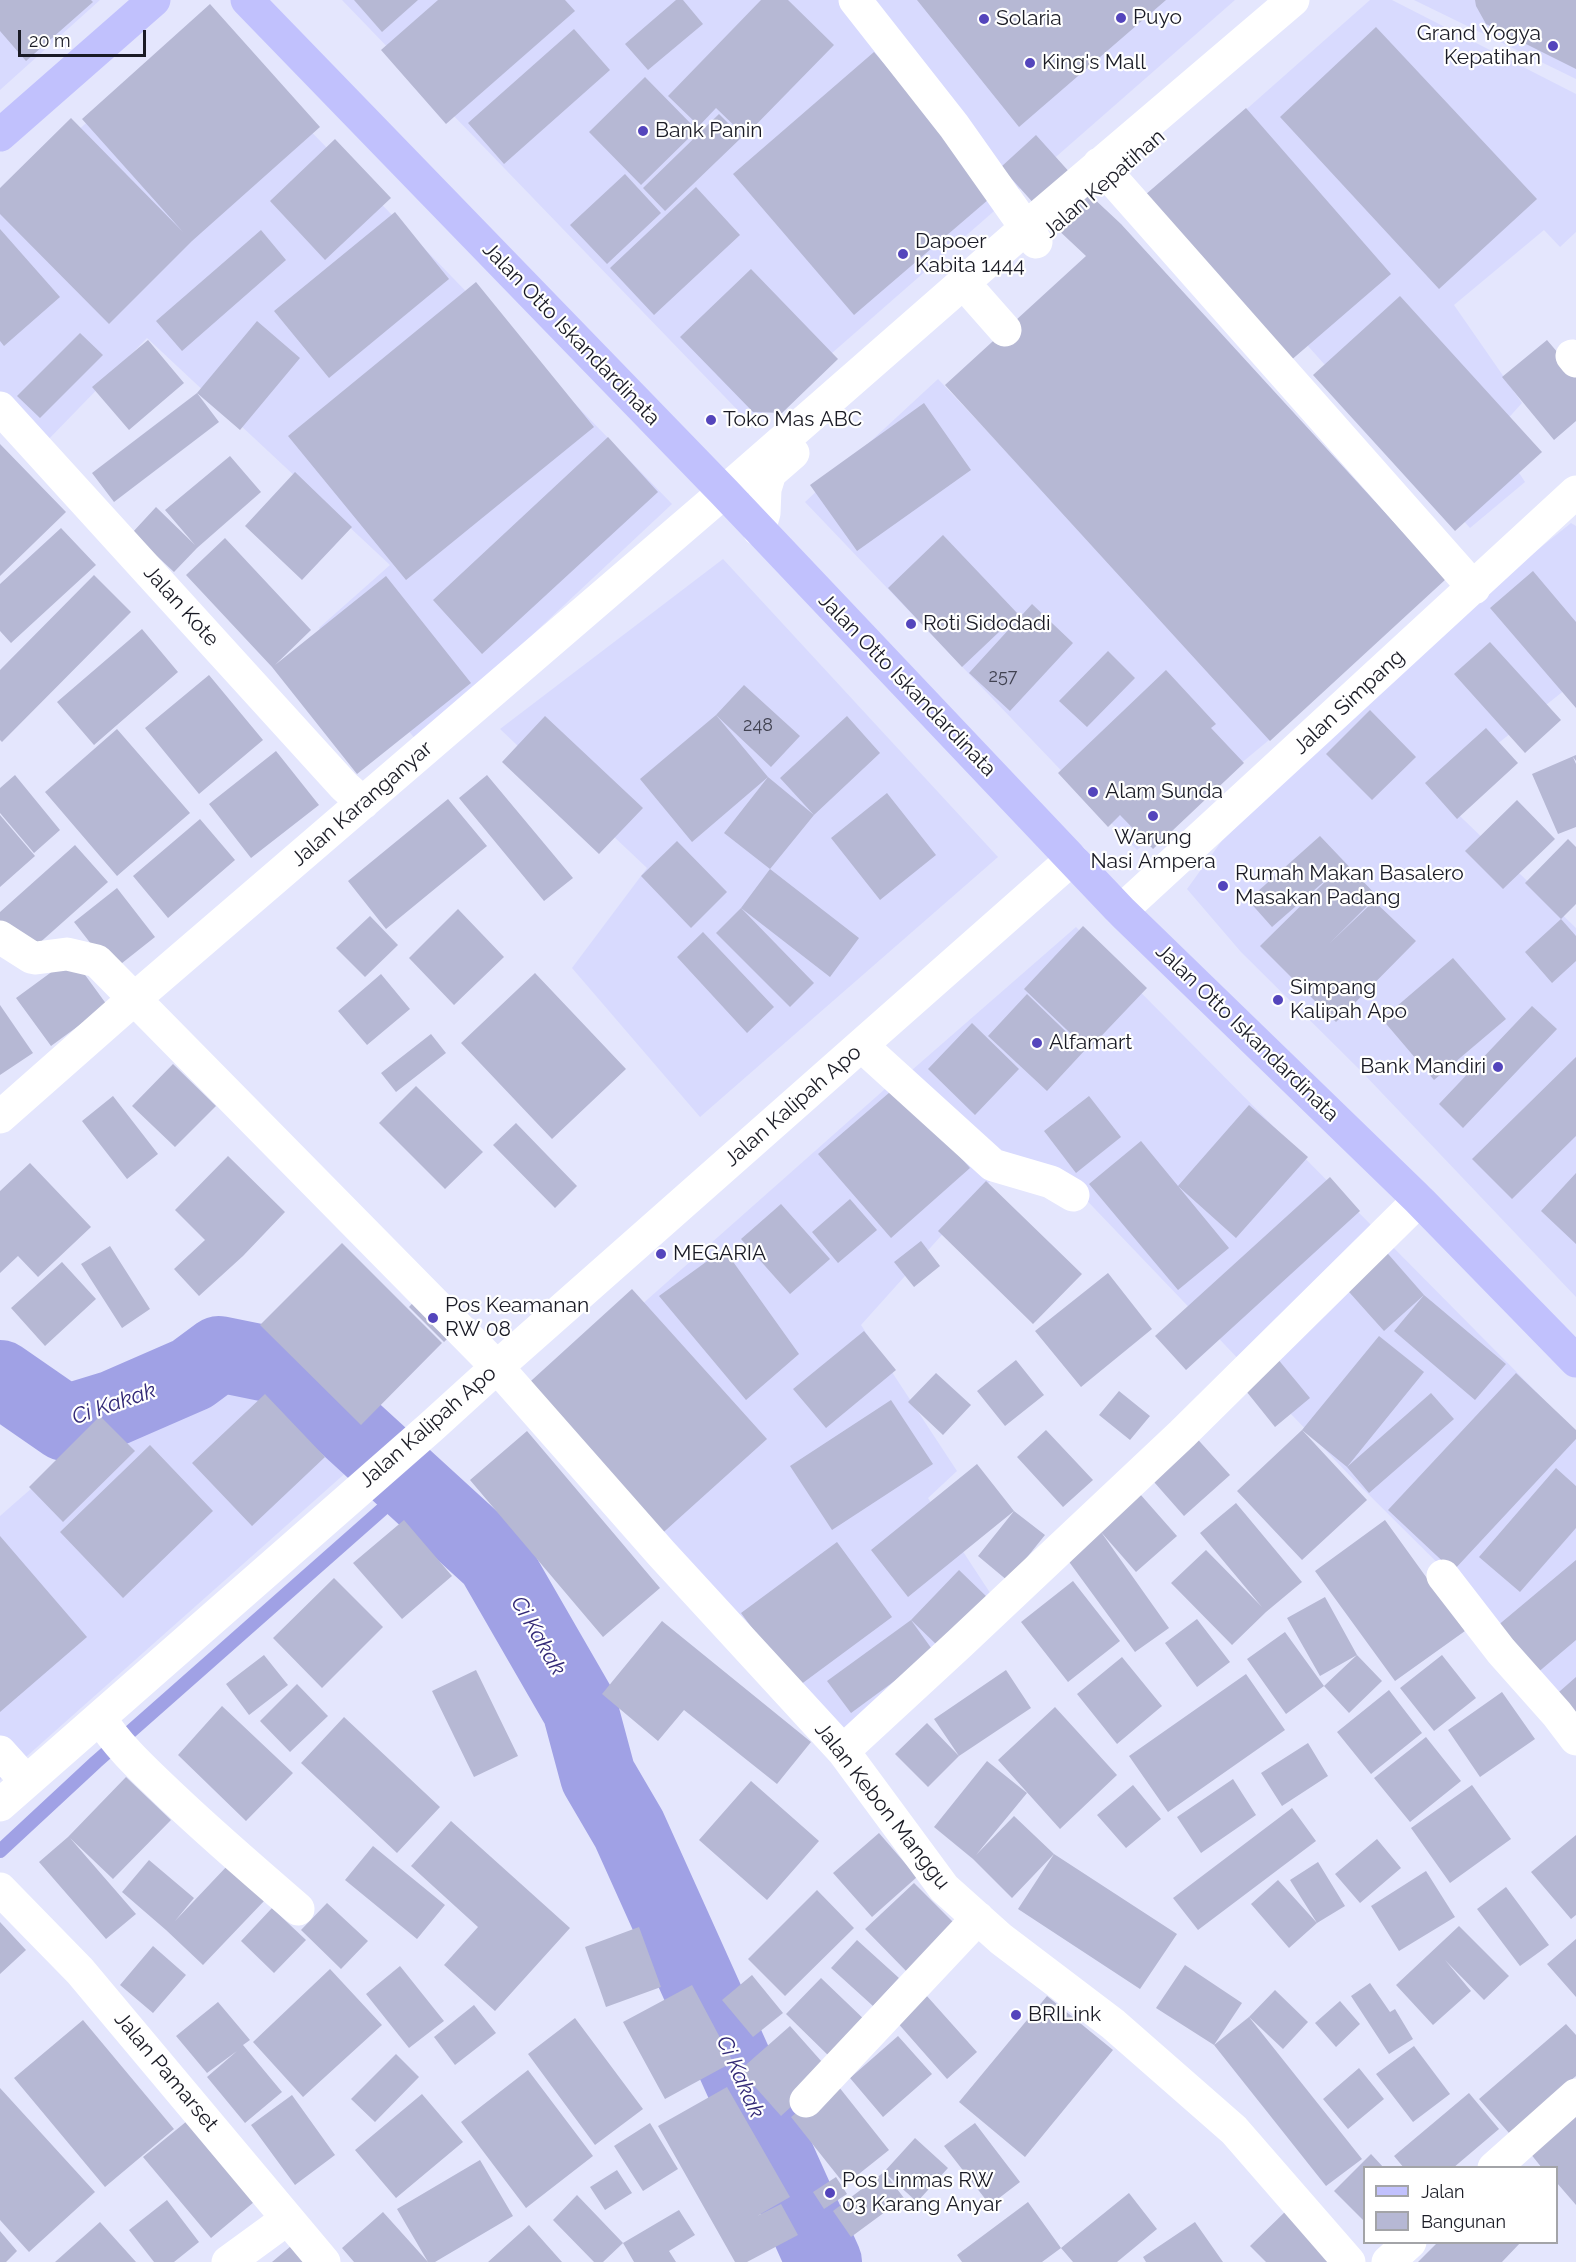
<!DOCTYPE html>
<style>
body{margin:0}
#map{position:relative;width:1576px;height:2262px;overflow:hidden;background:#e4e6fd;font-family:Raleway,sans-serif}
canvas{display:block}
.legend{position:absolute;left:1363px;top:2166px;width:195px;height:78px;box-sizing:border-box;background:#fff;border:2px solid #a3a4a8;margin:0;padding:8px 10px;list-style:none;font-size:18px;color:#1a1b25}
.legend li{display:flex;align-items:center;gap:12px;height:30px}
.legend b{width:30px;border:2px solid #a3a4a8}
.scale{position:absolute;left:18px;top:30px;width:128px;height:27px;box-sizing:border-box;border:3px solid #1a1b25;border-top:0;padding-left:8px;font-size:18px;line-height:21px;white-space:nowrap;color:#1a1b25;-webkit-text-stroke:4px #fff;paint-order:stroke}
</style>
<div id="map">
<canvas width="1576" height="2262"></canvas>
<ul class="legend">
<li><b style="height:8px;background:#c1c1fd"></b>Jalan</li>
<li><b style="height:16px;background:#b6b8d4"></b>Bangunan</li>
</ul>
<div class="scale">20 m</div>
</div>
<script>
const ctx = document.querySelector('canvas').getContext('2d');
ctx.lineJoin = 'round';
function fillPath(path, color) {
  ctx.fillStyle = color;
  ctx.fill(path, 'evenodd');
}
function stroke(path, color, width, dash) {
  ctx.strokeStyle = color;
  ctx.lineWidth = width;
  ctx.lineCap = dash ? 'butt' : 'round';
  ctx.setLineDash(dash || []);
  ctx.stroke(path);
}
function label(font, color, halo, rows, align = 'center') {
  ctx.font = font + ' Raleway,sans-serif';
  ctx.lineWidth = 4.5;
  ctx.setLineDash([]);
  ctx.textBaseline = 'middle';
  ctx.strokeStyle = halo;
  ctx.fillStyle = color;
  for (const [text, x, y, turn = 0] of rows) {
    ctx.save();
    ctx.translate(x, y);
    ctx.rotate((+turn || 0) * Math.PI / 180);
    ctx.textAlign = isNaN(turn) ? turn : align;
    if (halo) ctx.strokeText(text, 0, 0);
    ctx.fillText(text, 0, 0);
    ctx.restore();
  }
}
const built = new Path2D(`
 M0 0H100L0 90Z
 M342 0H1235L751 424Z
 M1370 0H1392L1576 94V232L1560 247 1544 230 1454 305 1522 403 1494 434 1525 482 1470 528 1163 183Z
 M1414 0H1576V79Z
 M203 20 672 504 418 742 319 628 390 565 147 338 44 444 0 395V199Z
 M938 379 1275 735 1137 850 805 502Z
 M1571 523 1576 526V681L1436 793 1576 928V1297L1361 1071 1241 952 1187 889 1221 842 1287 775 1510 572Z
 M723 559 998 857 700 1117 572 968 647 868 500 729Z
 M1076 927 1576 1432V1741L1493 1618 1355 1481 1073 1186 1019 1176 912 1070Z
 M894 1081 993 1178 861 1325 957 1471 928 1498 998 1605 849 1750 534 1400Z
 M189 1374H247L350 1469 0 1780V1516L97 1431Z`);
const stream = new Path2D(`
 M0 1851 96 1762 411 1484`);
const river = new Path2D(`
 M0 1378 65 1423 114 1408 192 1374 219 1354 283 1367 494 1560 580 1709 598 1776 629 1829 824 2262`);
const building = new Path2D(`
 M0 0H91L93 2 26 61 0 31Z
 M354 0H418L382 32Z
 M438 0H565L575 11 446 124 381 50Z
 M676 0H683L703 24 648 70 625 44Z
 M761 0H788L834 45 745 136 716 108 699 126 668 96Z
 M917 0H1166L1019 127Z
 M1475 0H1576V69L1486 24 1476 6Z
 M210 4 320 127 192 241 109 324 0 214V188L71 118 183 232 82 119Z
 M1376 27 1537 199 1439 289 1280 117Z
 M574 29 610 70 504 164 468 123Z
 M874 52 996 193 854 315 733 174Z
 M645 77 697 130 641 185 589 132Z
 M1246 108 1391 274 1289 362 1145 195Z
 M719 114 742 137 665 211 643 188Z
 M1036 135 1090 195 1121 224 1446 579 1270 741 945 385 1086 256 1054 226 1001 167Z
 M335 139 391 198 325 260 270 201Z
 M625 174 661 213 607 264 570 225Z
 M696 187 740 235 654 315 610 268Z
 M395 212 449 279 329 378 274 311Z
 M0 229 60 297 4 346 0 341Z
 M261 230 286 260 182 351 156 321Z
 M751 269 838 359 782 413 753 412 680 337Z
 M476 282 594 427 406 580 288 436Z
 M1400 296 1542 452 1455 531 1313 375Z
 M257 321 300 358 240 430 197 393 219 422 114 502 92 473 197 393Z
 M80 333 103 355 40 418 17 396Z
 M148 340 184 383 129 430 92 387Z
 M1547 340 1576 374V421L1554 440 1502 377Z
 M924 403 971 470 857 551 810 485Z
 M608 437 658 492 482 654 433 600Z
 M0 444 66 512 0 576Z
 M230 456 261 492 197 548 174 572 132 533 156 507 195 545 165 510Z
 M295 472 352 527 302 580 245 526Z
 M61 528 96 565 11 643 0 631V584Z
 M943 535 1018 614 962 667 888 588Z
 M225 538 311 630 275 665 386 576 471 683 357 774 272 667 186 575Z
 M1533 571 1576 622V708L1490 608Z
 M94 575 131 612 2 742 0 740V670Z
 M1032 604 1073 643 1010 711 969 673Z
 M142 629 178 672 94 745 57 702Z
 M1490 642 1561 720 1525 753 1454 674Z
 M1108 651 1135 678 1087 727 1059 701Z
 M1166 670 1216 724 1211 728 1244 763 1153 849 1120 815 1108 827 1058 773Z
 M209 675 263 740 199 794 145 728Z
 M744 685 800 736 771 767 716 715 768 777 814 815 780 778 847 716 880 753 814 815 770 869 859 938 830 977 741 908 814 983 790 1007 716 933 741 908 770 869 724 833 768 777 692 842 640 779 716 715Z
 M1370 710 1416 757 1372 800 1326 754Z
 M545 716 643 808 599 854 502 762Z
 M1486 728 1518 763 1457 819 1425 783Z
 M117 729 190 813 117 876 45 792Z
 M276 751 319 805 251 858 209 804Z
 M1576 755V761L1573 757 1576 764V827L1558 834 1532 774Z
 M15 775 60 830 34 853 0 813V788Z
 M487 775 573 878 544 901 459 798Z
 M887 793 936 855 880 900 831 838Z
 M448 799 487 846 386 929 348 881Z
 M1517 800 1555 839 1503 889 1465 851Z
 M0 815 35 856 0 887Z
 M200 819 235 860 168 918 133 876Z
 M1320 836 1377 896 1330 943 1374 901 1416 941 1336 1022 1260 946 1336 871 1272 927 1248 900Z
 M1568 839 1576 847V904L1561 919 1525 883Z
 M677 841 727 892 691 928 641 876Z
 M75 845 108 882 27 954 0 923V912Z
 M117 888 155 937 112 971 74 922Z
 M458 909 504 957 454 1005 409 958Z
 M370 916 398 945 365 977 336 948Z
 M1561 919 1576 936V961L1552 983 1525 952Z
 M1083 926 1147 988 1088 1050 1024 989Z
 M703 932 774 1007 747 1033 677 957Z
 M72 957 107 1005 51 1046 16 998Z
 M1453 958 1506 1019 1434 1080 1382 1019Z
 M535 973 626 1069 552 1139 461 1043Z
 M381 974 410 1009 367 1045 338 1011Z
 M1027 994 1085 1050 1047 1091 988 1036Z
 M0 1005 33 1053 0 1075Z
 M1532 1006 1557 1029 1463 1128 1439 1104Z
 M972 1023 1019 1069 975 1115 928 1069Z
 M431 1034 446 1053 396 1092 381 1073Z
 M1576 1057V1136L1512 1199 1472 1159Z
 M173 1064 216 1106 175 1147 132 1106Z
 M416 1086 483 1152 445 1189 379 1123Z
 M897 1086 970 1168 891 1238 818 1154Z
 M113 1096 158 1154 127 1179 82 1121Z
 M1089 1096 1121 1137 1076 1173 1044 1131Z
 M1249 1105 1308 1157 1236 1238 1178 1186 1229 1248 1178 1290 1089 1184 1141 1141 1178 1186Z
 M516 1123 577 1186 555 1208 493 1145Z
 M228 1156 285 1212 243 1256 199 1296 174 1269 205 1240 175 1210Z
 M30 1163 91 1227 38 1277 18 1256 0 1273V1191Z
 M1576 1173V1244L1541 1211Z
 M1330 1177 1360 1211 1186 1370 1155 1336Z
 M986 1181 1082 1274 1033 1324 938 1231Z
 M850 1199 877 1230 838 1263 812 1232Z
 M781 1204 830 1259 790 1294 741 1239Z
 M921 1241 940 1266 914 1287 894 1262Z
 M342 1243 442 1343 361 1425 260 1325Z
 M110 1246 150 1309 122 1328 81 1264Z
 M1382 1247 1424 1295 1384 1331 1341 1283Z
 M724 1249 799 1354 746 1400 659 1296Z
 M62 1262 96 1299 45 1346 11 1308Z
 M1108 1273 1152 1329 1081 1387 1035 1331Z
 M632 1289 767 1439 656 1539 521 1390Z
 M421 1294 456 1330 444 1342 409 1307Z
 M1424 1295 1506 1364 1475 1400 1394 1331Z
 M864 1331 896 1370 826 1428 793 1389Z
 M1379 1336 1424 1372 1347 1467 1431 1393 1454 1419 1369 1493 1347 1467 1302 1430 1367 1500 1302 1560 1237 1491 1302 1430Z
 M1272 1352 1310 1398 1275 1427 1238 1381Z
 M1016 1360 1044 1395 1005 1426 977 1391Z
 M936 1373 971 1405 943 1435 908 1402Z
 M1516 1373 1576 1430V1439L1453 1571 1388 1510Z
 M1119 1391 1150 1416 1130 1440 1099 1415Z
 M265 1394 325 1457 252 1526 192 1463Z
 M891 1400 933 1464 832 1530 790 1466Z
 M100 1416 135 1451 63 1522 29 1487Z
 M1046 1430 1093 1480 1063 1507 1017 1457Z
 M527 1431 660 1588 603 1637 470 1480Z
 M1192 1433 1230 1475 1184 1516 1147 1474Z
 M150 1445 213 1511 123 1598 60 1532Z
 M977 1464 1014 1511 1045 1535 1008 1581 978 1556 1014 1511 908 1597 871 1550Z
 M1556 1468 1576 1486V1528L1520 1592 1479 1557Z
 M1140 1494 1177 1536 1136 1572 1101 1532 1169 1628 1135 1652 1067 1559Z
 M1236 1503 1302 1582 1266 1612 1232 1645 1171 1583 1206 1550 1262 1607 1200 1533Z
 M404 1520 452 1576 402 1619 353 1563Z
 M1385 1520 1465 1631 1395 1681 1315 1571Z
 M0 1536 87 1637 0 1712Z
 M837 1542 892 1617 796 1688 741 1613Z
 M1576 1560V1640L1536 1674 1496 1627Z
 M959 1570 987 1597 939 1647 911 1620 934 1652 851 1713 827 1681 911 1620Z
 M334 1578 383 1627 322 1688 273 1638Z
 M1073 1581 1120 1641 1068 1682 1021 1622Z
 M1325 1597 1357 1655 1320 1676 1287 1618Z
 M1197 1619 1230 1662 1197 1687 1165 1643Z
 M662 1621 811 1742 777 1784 684 1710 658 1741 602 1694Z
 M1285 1632 1324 1686 1286 1714 1247 1659Z
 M264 1655 288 1685 249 1715 226 1684Z
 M1357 1655 1382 1681 1349 1713 1324 1686Z
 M1442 1655 1476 1698 1434 1731 1400 1688Z
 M1122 1657 1162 1706 1117 1744 1077 1694Z
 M476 1670 518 1756 474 1777 432 1691Z
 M1006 1670 1031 1708 959 1756 934 1719Z
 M1246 1674 1285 1730 1168 1812 1129 1756Z
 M1576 1677V1727L1551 1699Z
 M297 1684 328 1716 290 1752 260 1721Z
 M1389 1690 1422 1733 1371 1774 1337 1732Z
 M1502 1692 1535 1739 1480 1777 1448 1730Z
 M222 1706 293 1773 246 1821 178 1755Z
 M1055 1707 1117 1775 1060 1829 998 1760Z
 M344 1717 440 1807 397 1853 301 1763Z
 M927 1723 959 1756 928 1787 895 1754Z
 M1426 1737 1461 1781 1410 1822 1374 1778Z
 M1308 1743 1328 1776 1282 1806 1261 1773Z
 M987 1761 1027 1793 976 1855 1014 1816 1054 1854 1177 1934 1140 1989 1018 1909 1054 1854 1012 1898 973 1859 934 1827Z
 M126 1777 171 1820 113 1879 70 1838 136 1914 106 1939 39 1862 68 1837Z
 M1233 1779 1256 1815 1201 1853 1177 1817Z
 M751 1781 819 1841 767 1900 699 1840Z
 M1133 1785 1161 1819 1126 1848 1097 1815Z
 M1472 1785 1511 1839 1450 1883 1411 1828Z
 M1292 1808 1316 1841 1198 1930 1173 1898Z
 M451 1821 570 1928 495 2011 444 1965 478 1927 411 1866Z
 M879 1833 917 1877 872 1917 833 1873Z
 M1576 1835V1915L1571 1919 1531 1872Z
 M1377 1839 1401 1868 1360 1903 1335 1874Z
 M373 1846 445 1905 417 1939 345 1880Z
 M149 1860 194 1898 175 1921 228 1865 265 1900 203 1965 166 1930 122 1892Z
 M1318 1862 1345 1906 1317 1923 1289 1948 1251 1904 1278 1880 1317 1923 1290 1880Z
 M1426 1871 1455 1917 1399 1951 1371 1906Z
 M914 1883 956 1925 909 1974 865 1929Z
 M1506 1887 1549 1945 1520 1966 1477 1909Z
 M817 1890 854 1928 785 1996 748 1959Z
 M327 1903 368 1941 341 1969 301 1930Z
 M272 1908 306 1940 274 1973 241 1941Z
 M0 1922 26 1950 0 1974Z
 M1459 1926 1509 1976 1484 2000 1445 1960 1471 1991 1433 2025 1396 1985Z
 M639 1927 661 1987 606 2007 585 1947Z
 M1576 1939V1997L1547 1964Z
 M857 1940 899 1978 873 2006 831 1968Z
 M153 1946 186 1975 153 2013 120 1985Z
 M1185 1965 1242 2003 1214 2045 1249 2017 1362 2159 1326 2186 1214 2045 1156 2008Z
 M400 1966 444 2021 409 2048 366 1994Z
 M330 1969 382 2025 303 2097 253 2042Z
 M752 1975 783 2013 753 2037 722 2000Z
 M821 1978 869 2024 834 2061 786 2014Z
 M1370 1983 1390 2012 1395 2009 1413 2039 1389 2054 1351 1996Z
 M692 1985 733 2062 665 2099 623 2022Z
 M1275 1990 1308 2022 1283 2049 1249 2017Z
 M926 1995 977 2052 947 2079 896 2021Z
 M1047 1996 1113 2050 1025 2157 959 2102Z
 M1340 2001 1360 2024 1336 2047 1315 2023Z
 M218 2002 250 2040 243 2045 282 2092 245 2123 207 2077 237 2051 207 2073 176 2036Z
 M474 2005 496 2033 455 2065 434 2037Z
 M575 2018 643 2109 595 2145 528 2054Z
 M83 2020 174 2129 105 2187 14 2078Z
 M1566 2024 1576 2035V2076L1509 2133 1479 2099Z
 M790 2026 830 2071 781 2116 740 2070Z
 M898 2036 932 2074 883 2117 850 2078Z
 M1414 2046 1450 2094 1413 2122 1376 2074Z
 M396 2054 419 2077 375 2122 351 2099Z
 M1359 2068 1384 2099 1348 2129 1323 2099Z
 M528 2070 593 2156 526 2208 461 2122Z
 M835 2082 889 2150 845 2185 791 2117Z
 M727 2087 790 2197 757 2216 781 2204 798 2235 747 2262H735L658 2126Z
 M0 2088 95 2192 29 2252 0 2220Z
 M1469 2093 1499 2129 1453 2168H1404L1394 2156Z
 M422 2094 463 2142 396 2198 355 2150Z
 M292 2095 335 2155 295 2185 251 2125Z
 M1576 2112V2205L1557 2183V2168H1542L1530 2153Z
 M187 2121 254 2202 211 2238 143 2157Z
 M650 2123 678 2169 643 2191 614 2146Z
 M975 2123 1020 2182 990 2205 944 2146Z
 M915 2138 948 2168 917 2202 884 2172Z
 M1371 2154 1384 2168H1364V2221L1334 2191Z
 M480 2160 513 2216 435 2262H428L397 2209Z
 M617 2170 632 2193 605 2210 590 2187Z
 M884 2172 904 2198 851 2237 833 2211Z
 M836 2177 847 2194 824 2209 813 2192Z
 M1129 2193 1157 2229 1117 2262H1073L1061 2248Z
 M577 2195 623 2243 603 2262H594L553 2220Z
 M167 2200 199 2242 174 2262H154L129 2230Z
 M1028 2202 1061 2248 1042 2262H962L957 2255Z
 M1290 2207 1342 2262H1266L1250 2246Z
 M679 2210 695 2235 669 2251 676 2262H634L623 2243Z
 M383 2212 428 2262H354L342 2248Z
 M100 2222 136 2262H55Z
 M1195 2222 1223 2262H1146L1143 2257Z
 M529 2225 562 2262H488Z
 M0 2231 17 2251 6 2262H0Z
 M1438 2242H1521L1502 2262H1418Z
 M291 2246 304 2262H272Z`);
const minor = new Path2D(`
 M855 0 954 126 1036 242
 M1099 164 1474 588
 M975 296 1005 330
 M1572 356 1576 361
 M0 408 344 786 363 803
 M759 530 764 513 765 489 770 473 793 453
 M1121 911 1576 492
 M0 937 31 957 36 958 67 954 97 961 497 1367 661 1553 843 1751 944 1888 1001 1939 1113 2024 1234 2130 1349 2262
 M862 1046 993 1165 1051 1182 1073 1195
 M0 1117 118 1013 724 492 1043 213 1293 0
 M1443 1576 1501 1651 1557 1714 1576 1739
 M100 1718C119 1748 145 1771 171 1796 212 1835 255 1872 298 1909
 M843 1751 959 1644 1182 1434 1419 1200
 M0 1752 26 1781
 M0 1805 431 1427 497 1367 1072 859
 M0 1889 80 1971 324 2262
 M806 2101 978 1918
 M1494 2168 1576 2095
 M228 2262 287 2219
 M1388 2262 1410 2242`);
const major = new Path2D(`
 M247 0 724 492 1121 911 1419 1200 1576 1361
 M0 135 154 0`);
const markers = [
 [1121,18,6,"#5445bc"],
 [984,19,6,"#5445bc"],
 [1553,46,6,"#5445bc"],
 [1030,63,6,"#5445bc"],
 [643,131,6,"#5445bc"],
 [903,254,6,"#5445bc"],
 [711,420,6,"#5445bc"],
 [911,624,6,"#5445bc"],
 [1093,792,6,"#5445bc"],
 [1153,816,6,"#5445bc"],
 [1223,886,6,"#5445bc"],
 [1278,1000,6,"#5445bc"],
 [1037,1043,6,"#5445bc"],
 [1498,1067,6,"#5445bc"],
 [661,1254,6,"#5445bc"],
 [433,1318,6,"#5445bc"],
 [1016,2015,6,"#5445bc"],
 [830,2193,6,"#5445bc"]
];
const numberNames = [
 ["257",1003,677],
 ["248",758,726]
];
const poiNames = [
 ["Puyo",1133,18],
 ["Solaria",996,19],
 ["Grand Yogya",1541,34,"right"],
 ["Kepatihan",1541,58,"right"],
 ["King's Mall",1042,63],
 ["Bank Panin",655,131],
 ["Dapoer",915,242],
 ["Kabita 1444",915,266],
 ["Toko Mas ABC",723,420],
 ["Roti Sidodadi",923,624],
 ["Alam Sunda",1105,792],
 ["Warung",1153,838,"center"],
 ["Nasi Ampera",1153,862,"center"],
 ["Rumah Makan Basalero",1235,874],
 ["Masakan Padang",1235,898],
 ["Simpang",1290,988],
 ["Kalipah Apo",1290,1012],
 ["Alfamart",1049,1043],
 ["Bank Mandiri",1486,1067,"right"],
 ["MEGARIA",673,1254],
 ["Pos Keamanan",445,1306],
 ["RW 08",445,1330],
 ["BRILink",1028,2015],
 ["Pos Linmas RW",842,2181],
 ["03 Karang Anyar",842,2205]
];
const streetNames = [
 ["Jalan Kepatihan",1104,184,-41],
 ["Jalan Otto Iskandardinata",571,334,46],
 ["Jalan Kote",181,606,48],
 ["Jalan Otto Iskandardinata",907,685,46],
 ["Jalan Simpang",1349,702,-43],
 ["Jalan Karanganyar",362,804,-41],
 ["Jalan Otto Iskandardinata",1247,1033,44],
 ["Jalan Kalipah Apo",793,1106,-41],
 ["Jalan Kalipah Apo",428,1427,-41],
 ["Jalan Kebon Manggu",882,1806,52],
 ["Jalan Pamarset",166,2072,50]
];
const waterNames = [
 ["Ci Kakak",114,1404,-19],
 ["Ci Kakak",538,1636,60],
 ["Ci Kakak",740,2077,66]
];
fillPath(built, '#d8dafe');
stroke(stream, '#a0a1e5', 14);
stroke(river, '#a0a1e5', 76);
fillPath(building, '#b6b8d4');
stroke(minor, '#fff', 33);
stroke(major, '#c1c1fd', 33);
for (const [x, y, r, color] of markers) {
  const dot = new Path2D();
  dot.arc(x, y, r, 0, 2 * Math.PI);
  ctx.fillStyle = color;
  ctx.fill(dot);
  stroke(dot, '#fff', 2);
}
label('18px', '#414251', null, numberNames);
label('21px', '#1a1b25', '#fff', poiNames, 'left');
label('21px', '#1a1b25', '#fff', streetNames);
label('italic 22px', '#322976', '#fff', waterNames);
</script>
